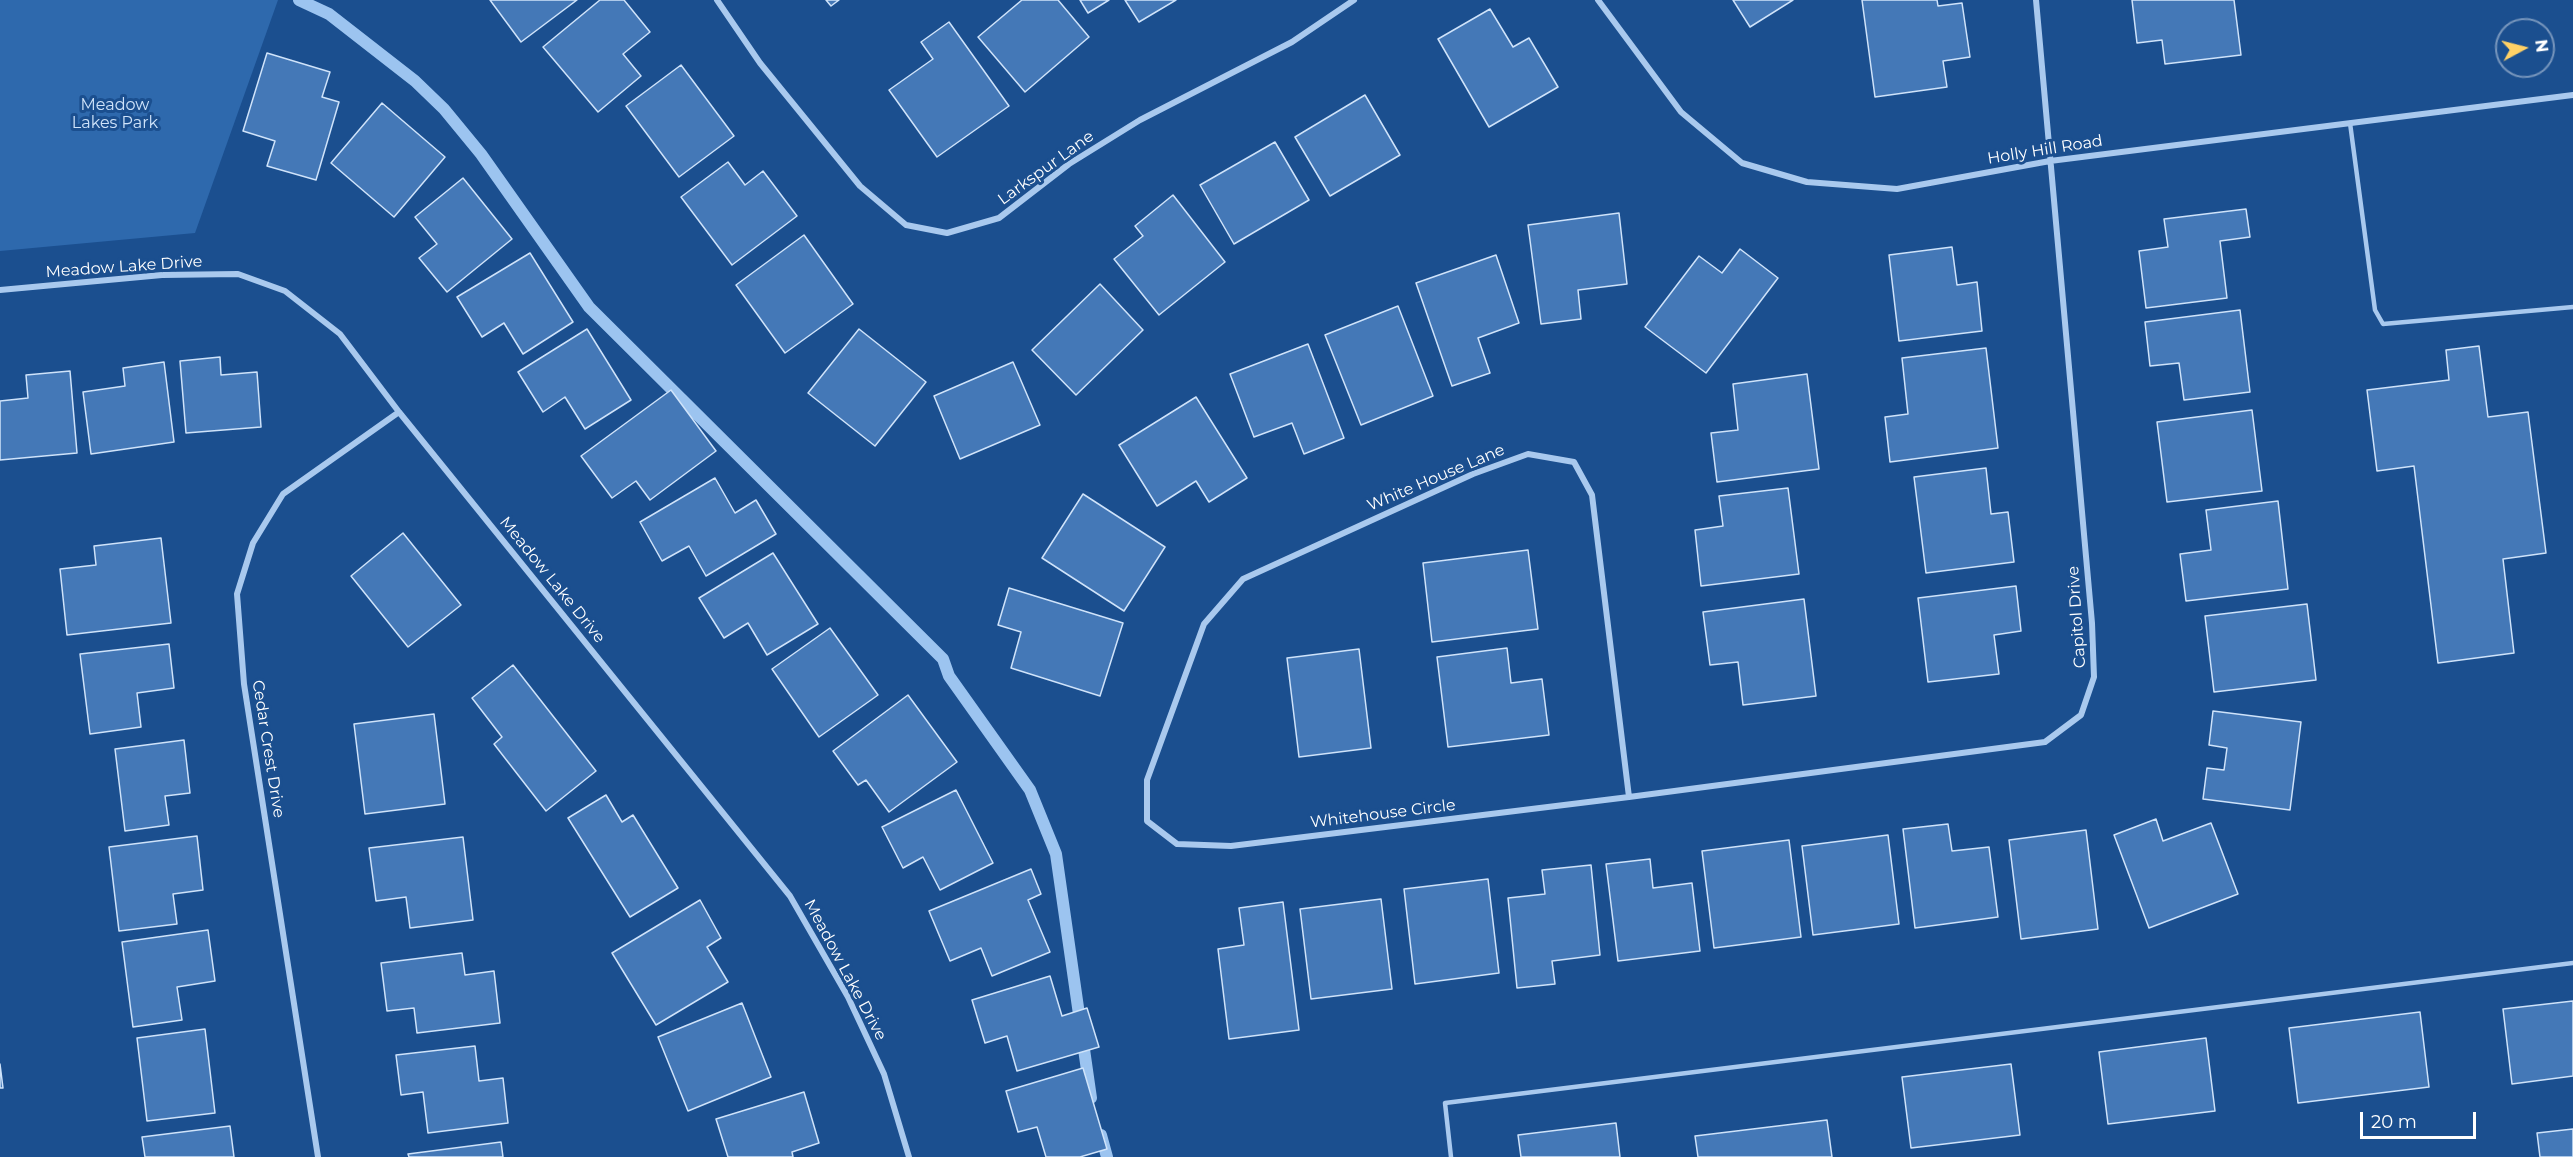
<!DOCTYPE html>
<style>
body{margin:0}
#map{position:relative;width:2573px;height:1157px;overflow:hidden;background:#1b4f8f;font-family:Montserrat,sans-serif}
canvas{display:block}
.north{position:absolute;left:2495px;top:18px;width:60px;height:60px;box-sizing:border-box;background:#1b4f8f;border:2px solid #7695bc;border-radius:50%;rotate:83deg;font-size:16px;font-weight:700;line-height:24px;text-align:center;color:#fff}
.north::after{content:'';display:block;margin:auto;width:21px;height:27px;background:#ffd166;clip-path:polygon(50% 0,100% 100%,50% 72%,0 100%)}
.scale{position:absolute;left:2360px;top:1112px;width:116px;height:27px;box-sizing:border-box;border:3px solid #fff;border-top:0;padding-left:8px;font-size:18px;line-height:21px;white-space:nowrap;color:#fff;-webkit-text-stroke:4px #1b4f8f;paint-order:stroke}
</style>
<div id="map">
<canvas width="2573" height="1157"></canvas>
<div class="north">N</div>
<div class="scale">20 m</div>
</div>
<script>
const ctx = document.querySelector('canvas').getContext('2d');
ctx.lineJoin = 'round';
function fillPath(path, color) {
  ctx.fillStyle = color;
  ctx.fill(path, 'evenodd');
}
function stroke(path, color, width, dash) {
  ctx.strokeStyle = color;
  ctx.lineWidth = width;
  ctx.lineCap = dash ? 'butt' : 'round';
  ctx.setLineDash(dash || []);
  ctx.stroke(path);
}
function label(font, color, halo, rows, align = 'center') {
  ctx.font = font + ' Montserrat,sans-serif';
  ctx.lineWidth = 6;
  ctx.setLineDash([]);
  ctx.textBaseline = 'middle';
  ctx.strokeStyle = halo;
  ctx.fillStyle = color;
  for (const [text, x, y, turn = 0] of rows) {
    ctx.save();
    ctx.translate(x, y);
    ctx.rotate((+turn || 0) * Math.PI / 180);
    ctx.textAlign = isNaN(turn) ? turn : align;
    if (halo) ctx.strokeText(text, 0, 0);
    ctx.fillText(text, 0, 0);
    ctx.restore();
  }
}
const green = new Path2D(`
 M0 0H278L195 233 0 251Z`);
const stream = new Path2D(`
 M299 0 329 14 415 81 444 109 481 154 589 307 943 659 949 676 1030 790 1056 854 1091 1098
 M1101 1135 1107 1157`);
const building = new Path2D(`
 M490 0H577L521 42Z
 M600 0H624L650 32 623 54 641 76 598 112 543 47Z
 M826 0H839L831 6Z
 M1022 0H1058L1089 37 1025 92 978 37Z
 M1080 0H1109L1088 13Z
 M1125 0H1176L1139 22Z
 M1733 0H1793L1750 27Z
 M1862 0H1937L1938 6 1962 3 1970 57 1943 61 1947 87 1875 97Z
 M2132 0H2234L2241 55 2165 64 2162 40 2137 43Z
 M1490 9 1513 47 1529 38 1558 87 1489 127 1438 39Z
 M949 22 1009 106 937 157 889 90 933 59 921 42Z
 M267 53 330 72 322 97 339 102 316 180 267 166 275 141 243 131Z
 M681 65 734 136 679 177 626 106Z
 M1365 95 1400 155 1330 196 1295 137Z
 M382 103 445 157 394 217 331 163Z
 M1275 142 1309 200 1234 244 1200 185Z
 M728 162 745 185 763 171 797 216 732 265 681 197Z
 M463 178 512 239 447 292 419 258 437 244 415 217Z
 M1173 195 1225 262 1159 315 1114 259 1143 236 1135 226Z
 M2246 209 2250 237 2220 241 2227 298 2146 308 2139 251 2168 247 2164 219Z
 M1619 213 1627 284 1578 290 1581 319 1541 324 1528 225Z
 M804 235 853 304 785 353 736 285Z
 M1952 247 1957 285 1977 282 1982 331 1899 341 1889 255Z
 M1740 249 1778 278 1706 373 1645 327 1699 256 1722 273Z
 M530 253 573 322 523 354 504 323 482 337 457 297Z
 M1496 255 1519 323 1478 338 1490 373 1452 386 1416 283Z
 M1100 284 1143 330 1076 395 1032 350Z
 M1398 306 1433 396 1361 425 1325 335Z
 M2240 310 2250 392 2184 400 2179 363 2150 366 2145 322Z
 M587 329 631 400 585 429 565 397 543 412 518 372Z
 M859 329 926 382 875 446 808 393Z
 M1308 344 1344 438 1304 454 1292 423 1254 437 1230 374Z
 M2479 346 2488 417 2528 412 2546 553 2503 559 2514 653 2438 663 2414 466 2377 471 2367 390 2449 380 2446 350Z
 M1986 348 1998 448 1890 462 1885 417 1908 414 1902 358Z
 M220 357 221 375 257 372 261 427 186 433 180 361Z
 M164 362 174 442 91 454 83 392 125 386 123 368Z
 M1013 362 1040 425 960 459 934 396Z
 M70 371 77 453 0 460V401L28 398 26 375Z
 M1807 374 1819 469 1717 482 1711 433 1738 430 1733 384Z
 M671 390 716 451 650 500 636 481 612 498 581 456Z
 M1196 397 1247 478 1209 502 1196 481 1157 506 1119 445Z
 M2252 410 2262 491 2167 502 2157 422Z
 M1986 468 1991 514 2008 512 2014 562 1926 573 1914 477Z
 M715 478 735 513 756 500 776 534 706 576 689 546 662 561 640 522Z
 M1788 488 1799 574 1701 586 1695 530 1723 526 1719 496Z
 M1083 494 1165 547 1124 611 1042 558Z
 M2278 501 2288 589 2186 601 2180 554 2211 550 2206 510Z
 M403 533 461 605 408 647 351 576Z
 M161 538 171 623 67 635 60 569 96 565 94 546Z
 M1528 550 1538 629 1432 642 1423 563Z
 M773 553 818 624 767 655 748 623 724 638 699 598Z
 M2016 586 2021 631 1994 635 1999 674 1928 682 1918 598Z
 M1009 588 1123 623 1100 696 1011 668 1021 632 998 625Z
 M1804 599 1816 696 1743 705 1738 662 1710 665 1703 612Z
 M2307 604 2316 680 2214 692 2205 616Z
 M830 628 878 695 819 737 772 669Z
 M169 644 174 688 137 693 141 727 90 734 80 654Z
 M1507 648 1511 683 1542 679 1549 735 1448 747 1437 657Z
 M1359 649 1371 748 1299 757 1287 658Z
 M513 665 596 771 546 811 494 744 502 737 472 698Z
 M908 695 957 762 889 812 866 780 858 785 833 751Z
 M2213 711 2301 722 2290 810 2203 799 2207 768 2224 770 2227 748 2209 745Z
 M434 714 445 804 365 814 354 724Z
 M184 740 190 793 165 796 169 825 125 831 115 749Z
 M956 790 993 863 940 890 923 857 903 868 882 827Z
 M606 795 622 822 633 815 678 888 630 917 568 818Z
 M2156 819 2163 841 2211 823 2238 894 2149 928 2114 835Z
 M1948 824 1952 851 1989 847 1998 917 1915 928 1903 829Z
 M2086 830 2098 929 2021 939 2009 840Z
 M1888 835 1899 924 1813 935 1802 846Z
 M197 836 203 890 173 894 177 924 119 931 109 847Z
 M463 837 473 920 410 928 406 897 376 901 369 848Z
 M1789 840 1801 937 1714 948 1702 851Z
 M1650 859 1653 888 1692 883 1700 951 1618 961 1606 864Z
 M1591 865 1600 955 1552 961 1555 984 1517 988 1508 898 1545 894 1542 870Z
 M1031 869 1041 894 1028 900 1050 952 992 976 981 948 950 961 929 911Z
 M1488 879 1499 973 1415 984 1404 889Z
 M1381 899 1392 989 1311 999 1300 909Z
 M700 900 721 938 707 947 728 982 656 1025 612 953Z
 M1283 902 1299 1030 1229 1039 1218 949 1244 945 1239 908Z
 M208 930 215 981 177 987 182 1020 133 1027 122 942Z
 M462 953 465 975 494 971 500 1023 417 1033 414 1008 387 1011 381 963Z
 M1050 976 1062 1016 1087 1008 1099 1047 1017 1071 1007 1036 985 1043 972 1000Z
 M2573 1001V1076L2512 1084 2503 1009Z
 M742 1003 771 1077 688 1111 658 1037Z
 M2420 1012 2429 1087 2298 1103 2289 1028Z
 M205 1029 215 1113 147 1121 137 1038Z
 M2206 1038 2215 1111 2108 1124 2099 1052Z
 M475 1046 479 1081 503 1078 508 1123 428 1133 423 1092 401 1095 396 1055Z
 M0 1064 3 1088H0Z
 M2011 1064 2020 1135 1911 1148 1902 1077Z
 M1083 1068 1107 1149 1080 1157H1046L1037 1127 1018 1132 1006 1091Z
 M804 1092 819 1143 792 1152 793 1157H728L716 1119Z
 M1827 1120 1832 1157H1698L1695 1136Z
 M1616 1123 1620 1157H1521L1518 1135Z
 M230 1126 234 1157H145L142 1137Z
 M2573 1129V1157H2540L2537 1133Z
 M501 1142 503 1157H409L408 1154Z`);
const lane = new Path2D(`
 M2350 123 2375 310 2383 324 2573 307
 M1451 1157 1445 1103 2573 963`);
const street = new Path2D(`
 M717 0 760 63 860 186 906 225 947 233 999 218 1069 164 1140 120 1292 42 1354 0
 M1598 0 1681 112 1742 163 1807 182 1897 189 2050 161 2573 95
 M0 290 162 275 238 274 285 291 340 334 399 412 790 896 848 997 884 1074 909 1157
 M1629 797 1592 495 1574 462 1528 454 1473 474 1243 579 1204 624 1147 780V821L1177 844 1231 846 1629 797 2045 742 2081 715 2094 677 2092 623 2036 0
 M318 1157 244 684 237 594 253 543 283 494 399 412`);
const parkNames = [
 ["Meadow",115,105],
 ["Lakes Park",115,123]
];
const streetNames = [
 ["Holly Hill Road",2045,150,-9],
 ["Larkspur Lane",1046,168,-36],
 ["Meadow Lake Drive",124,267,-4],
 ["White House Lane",1436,478,-23],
 ["Meadow Lake Drive",552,580,51],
 ["Capitol Drive",2077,617,-94],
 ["Cedar Crest Drive",268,749,81],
 ["Whitehouse Circle",1383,814,-7],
 ["Meadow Lake Drive",845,970,62]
];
fillPath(green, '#2e69ad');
stroke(stream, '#9cc4f0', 12);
fillPath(building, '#4478b7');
stroke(building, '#cfe3fa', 1.5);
stroke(lane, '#a9c9ee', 4.5);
stroke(street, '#a9c9ee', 6);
label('16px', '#cfe3fa', '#1b4f8f', parkNames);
label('16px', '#fff', '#1b4f8f', streetNames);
</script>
